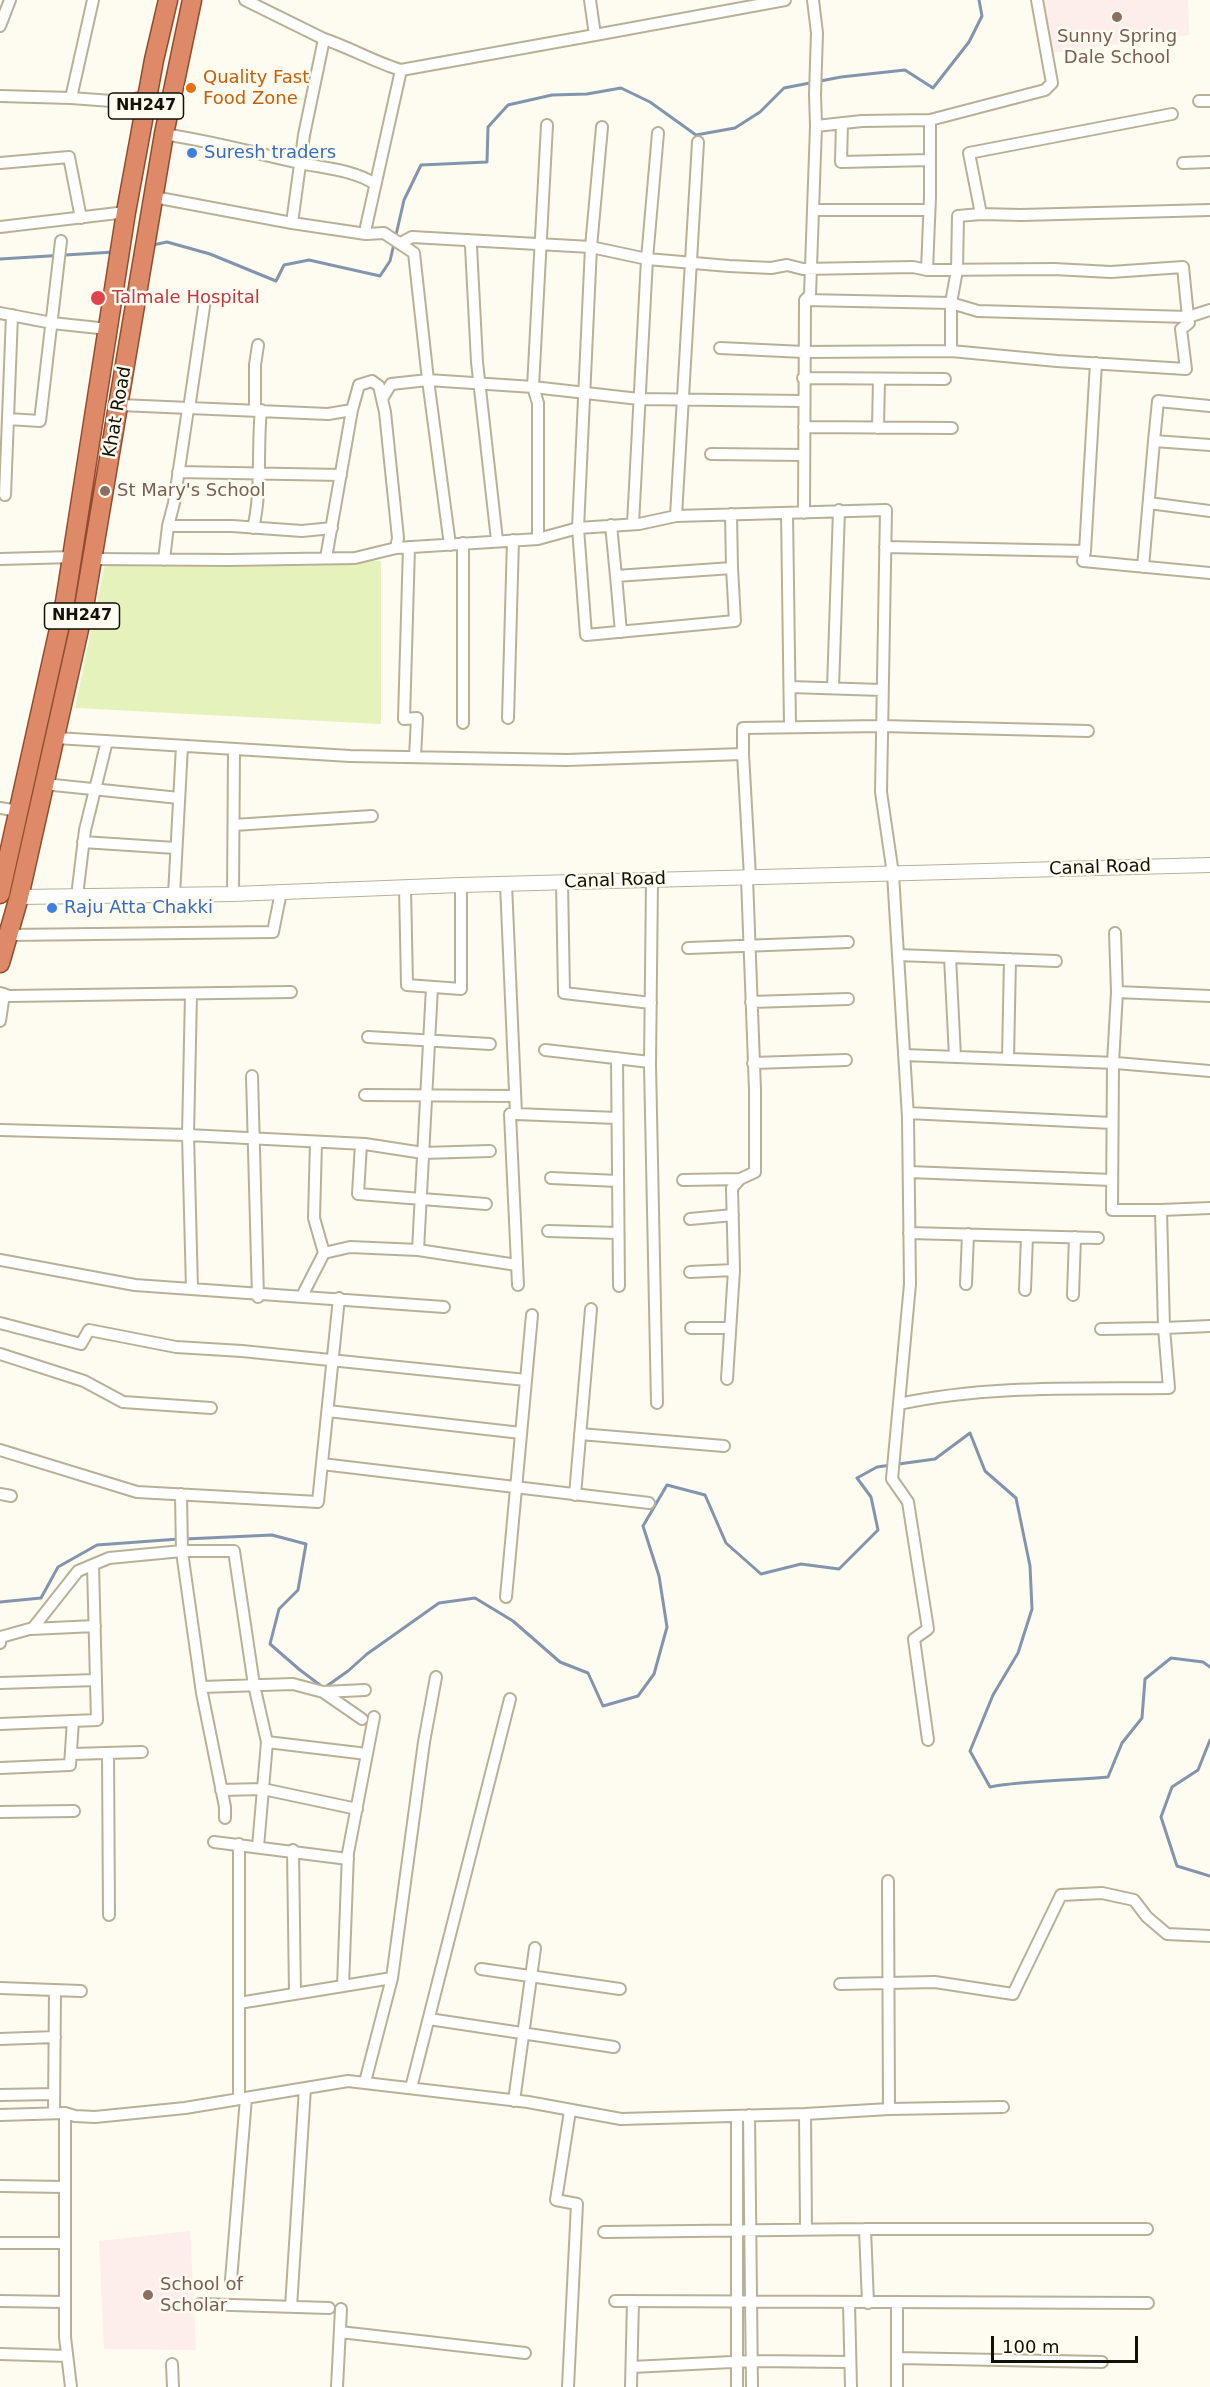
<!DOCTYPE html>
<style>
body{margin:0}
#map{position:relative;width:1210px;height:2387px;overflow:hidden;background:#fefbf0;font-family:"DejaVu Sans",sans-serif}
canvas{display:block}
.scale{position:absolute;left:991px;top:2336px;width:147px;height:27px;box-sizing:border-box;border:3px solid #121007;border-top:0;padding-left:8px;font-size:18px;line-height:21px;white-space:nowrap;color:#121007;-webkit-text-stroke:4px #fefbf0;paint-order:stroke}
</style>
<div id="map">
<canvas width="1210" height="2387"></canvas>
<div class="scale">100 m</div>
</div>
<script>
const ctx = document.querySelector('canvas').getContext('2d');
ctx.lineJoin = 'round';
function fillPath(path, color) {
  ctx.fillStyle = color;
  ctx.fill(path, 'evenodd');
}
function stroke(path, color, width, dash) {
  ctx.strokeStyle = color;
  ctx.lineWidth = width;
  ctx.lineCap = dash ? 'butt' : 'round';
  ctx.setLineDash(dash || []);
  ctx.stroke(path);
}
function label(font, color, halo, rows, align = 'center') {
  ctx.font = font + ' "DejaVu Sans",sans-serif';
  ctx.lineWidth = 5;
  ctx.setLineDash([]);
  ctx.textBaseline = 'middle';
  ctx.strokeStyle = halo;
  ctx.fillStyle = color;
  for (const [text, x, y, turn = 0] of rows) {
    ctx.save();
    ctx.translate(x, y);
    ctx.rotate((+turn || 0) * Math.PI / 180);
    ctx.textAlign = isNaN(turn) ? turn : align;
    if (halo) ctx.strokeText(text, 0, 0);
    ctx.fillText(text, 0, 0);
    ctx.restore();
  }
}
const education = new Path2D(`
 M1042 0H1188L1189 35 1051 53Z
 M190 2231 196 2350 104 2349 99 2241Z`);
const green = new Path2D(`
 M381 561V724L75 708 105 564Z`);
const stream = new Path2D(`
 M153 245 167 242 210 254 276 281 284 265 309 260 380 276 390 261 404 200 421 165 487 162 488 127 508 105 552 95 587 94 621 88 650 102 696 135 735 128 760 112 784 88 841 77 905 70 933 88 969 42 982 16 979 0
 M0 259 114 252
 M185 1539 272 1535 306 1544 298 1590 279 1609 270 1644 300 1670 324 1688 348 1671 367 1654 439 1603 475 1598 513 1621 560 1662 588 1673 603 1706 638 1696 654 1674 667 1627 659 1576 643 1526 667 1485 705 1495 726 1543 761 1574 801 1564 839 1569 878 1530 871 1497 857 1478 877 1467 935 1459 970 1433 985 1471 1016 1498 1030 1566 1032 1609 1018 1653 993 1695 970 1751 990 1787C1029 1780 1068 1781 1108 1777L1122 1743 1142 1718 1145 1679 1171 1658 1203 1662 1210 1667
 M0 1602 41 1598 58 1567 97 1545 179 1539
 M1210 1740 1198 1770 1172 1787 1161 1817 1177 1866 1210 1876`);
const minor = new Path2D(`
 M245 0 324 39 304 135 292 223
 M590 0 595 35 785 0
 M0 26 10 0
 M324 39C351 48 374 62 401 70L595 35
 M0 96 71 98 93 0
 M71 98 125 102 148 95
 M1199 101H1210
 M842 123 841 162 929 160
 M816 126 862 121 930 120 1045 90 1052 83 1037 0
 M602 127 591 247 578 528 586 635 735 621 732 568
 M164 134C210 141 255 153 300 163 324 168 354 170 375 184
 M0 163 69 157 81 218
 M1183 163 1210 162
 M154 197 292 223 366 234 384 233 414 253 428 380 533 387 639 399 803 401
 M813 210H929
 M981 214 969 153 1172 114
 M0 227 126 212
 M366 234V227L401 70
 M468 240 471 246 477 362 497 540
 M401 243 412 237 591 247 647 259 729 266 771 268 787 265 803 269 913 267 927 270 930 197V120
 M805 300 951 303 978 311 1188 317 1183 267 1111 272 1054 269 927 270
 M0 313 52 323 108 329
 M720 348 804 352 951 351V303L957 270 958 216 981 214 1021 215 1210 210
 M951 351 1057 361 1186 369 1181 329 1189 323 1188 317 1210 310
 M803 378 945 379
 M382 399 391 384 428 380 450 545
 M120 405 328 414 352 410 326 558
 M188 409 174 503 168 526H232L302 531 332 528
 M189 409 205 300
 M255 410V365L258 345
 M352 410 359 385 372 381 379 386 385 412 398 538 396 548
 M8 419 40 421 61 241
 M804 427 952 428
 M878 428 879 379
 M1154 441 1158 401 1210 406
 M711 454 804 455
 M178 472 341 475
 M5 495 12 315
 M1149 503 1210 511
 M787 513 790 726
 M804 513 805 300 810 295 816 126 815 94 817 33 813 0
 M676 516 698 142
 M633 524 647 259 658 133
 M611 525 616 576 732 568 731 514
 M253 528C262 493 257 447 261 410
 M538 539V403L533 387 547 125
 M409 547 404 719 417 718 415 757
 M885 547 1085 551 1096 363
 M1085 551 1083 561 1210 573
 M0 559 73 557
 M93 559 229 560 355 558 396 548 538 539 578 528 639 524 676 516 886 510 881 792 893 874 908 1117 910 1284 892 1479 908 1502 928 1629 914 1639 928 1740
 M164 560 168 526
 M1143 567 1154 441 1210 445
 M616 576 621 632
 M790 687 882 690
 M833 688 839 510
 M508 718 513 540
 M463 723V543
 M56 738 350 756 567 760 743 754 750 877
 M743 754V728L881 726 1088 731
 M44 784 179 798
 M0 808 19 811
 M234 825 372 816
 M83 842 175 848
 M652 880 650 1065 657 1403
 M562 882 564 993 651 1003
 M506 884 516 1114H510L518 1285
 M405 887 407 985 461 989V885
 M233 894 234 749
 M174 895 182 746
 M77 896 85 830 107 741
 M8 935 273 932 281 892
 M688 948 848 942
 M898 955 1056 961
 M950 957 955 1057
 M1117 992 1210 996
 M0 993 9 996 291 992
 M191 994 188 1135 192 1289
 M751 1002 848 999
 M0 1021 4 994
 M368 1037 490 1044
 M545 1050 650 1062
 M904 1055 1116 1063 1210 1071
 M617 1058 619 1286
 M1008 1059 1010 959
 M753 1063 846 1060
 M252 1076 258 1297
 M365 1095 515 1096
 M908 1113 1112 1123
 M516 1114 617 1118
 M0 1130 188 1135 365 1144 423 1153 490 1151
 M361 1144 358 1194 486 1204
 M909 1172 1112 1180
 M551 1178 618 1181
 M683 1180 740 1179
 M1161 1210 1210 1208
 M690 1219 733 1215
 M548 1231 618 1233
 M909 1233 1098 1238
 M418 1250 432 987
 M324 1253 350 1247 418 1250 517 1265
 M0 1260 135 1285 444 1307
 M690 1272 734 1270
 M966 1284 968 1234
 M1025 1290 1027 1236
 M1073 1295 1075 1237
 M302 1296 324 1253 314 1218 316 1142
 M0 1323 81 1344 89 1330 176 1347 242 1351 526 1380
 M691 1328H730
 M1101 1329 1164 1328 1161 1210H1112L1113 1063 1117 992 1115 933
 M0 1354 84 1381 123 1402 211 1408
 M727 1379 734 1270 732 1188 740 1179 755 1172V1090L747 878
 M899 1404C988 1385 1078 1389 1169 1388L1164 1328 1210 1326
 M328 1411 521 1433
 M580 1434 724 1446
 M0 1450 137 1492 318 1502 339 1298
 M322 1464 649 1503
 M0 1494 11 1496
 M181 1494 182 1552 202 1693 225 1807V1818
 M575 1495 591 1309
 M506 1597 532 1315
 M31 1629 95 1626
 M0 1643 1 1637 33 1628 78 1571 109 1558 182 1551H234L254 1685 267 1742 258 1847
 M0 1683 96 1680
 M201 1687 293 1684 323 1692 365 1690
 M323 1692 362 1719
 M0 1724 97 1720 93 1565
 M267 1742 367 1754
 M108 1753 109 1915
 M71 1754 142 1752
 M0 1768 70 1765 73 1721
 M221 1790 263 1789 357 1809
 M0 1812 74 1811
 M214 1842 348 1859
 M293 1850 295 1994
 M888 1881 889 2109
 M481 1969 620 1989
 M840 1984 935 1982 1013 1994 1061 1895 1102 1893 1134 1900 1147 1917 1167 1934 1210 1936
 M343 1986 348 1853 374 1717
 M0 1988 81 1991
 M239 2003 392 1978
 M429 2019 614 2047
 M0 2039 55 2037
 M365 2082 392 1978 424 1742 436 1677
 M411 2088 510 1699
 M0 2095 54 2094
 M239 2099V1844
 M514 2101 535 1948
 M54 2113 55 1990
 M65 2113V2337L71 2387
 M805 2114 806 2229
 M0 2115 65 2113 75 2116 95 2117 185 2108 348 2081 528 2102 621 2119 805 2114 889 2109 1003 2107
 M749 2115 752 2387
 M737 2116V2387
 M0 2186 65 2187
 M865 2229 868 2303
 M604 2232 865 2229H1147
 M0 2243H65
 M231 2280 246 2098
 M0 2301 65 2302
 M615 2301 1148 2303
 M897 2302V2387
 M849 2303 851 2387
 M200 2304 329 2308
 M291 2307 305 2088
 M340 2332 525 2353
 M0 2354 67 2356
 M897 2358 1102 2362
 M172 2364 173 2387
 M632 2367 752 2361 850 2362
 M337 2387 341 2309
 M568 2387 577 2204 556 2200 570 2111
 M631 2387 633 2301`);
const tertiary = new Path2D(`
 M19 897 233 894 461 885 1210 865`);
const trunk = new Path2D(`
 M0 894 65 602 126 212 154 60 168 0
 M0 963 19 897 84 607 164 134 192 0`);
const markers = [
 [1117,17,6,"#8d6e63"],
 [191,88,6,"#e8710a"],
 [192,153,6,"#3f7fe0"],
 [98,298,8,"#e0444e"],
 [105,491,6,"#8d6e63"],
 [52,908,6,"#3f7fe0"],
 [148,2295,6,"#8d6e63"]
];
const shields = [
 [146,106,75],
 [82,616,75]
];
const shieldNames = [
 ["NH247",146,106],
 ["NH247",82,616]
];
const educationNames = [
 ["Sunny Spring",1117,37,"center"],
 ["Dale School",1117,58,"center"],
 ["St Mary's School",117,491],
 ["School of",160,2285],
 ["Scholar",160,2306]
];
const foodNames = [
 ["Quality Fast",203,78],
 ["Food Zone",203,99]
];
const shopNames = [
 ["Suresh traders",204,153],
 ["Raju Atta Chakki",64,908]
];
const healthNames = [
 ["Talmale Hospital",112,298]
];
const streetNames = [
 ["Khat Road",118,412,-80],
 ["Canal Road",1100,868,-2],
 ["Canal Road",615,881,-2]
];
fillPath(education, '#fdedeb');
fillPath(green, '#e5f2bc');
stroke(stream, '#8394ae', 3);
stroke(minor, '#b8b197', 14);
stroke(tertiary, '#b8b197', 16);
stroke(trunk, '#914c2e', 21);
stroke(minor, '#fff', 10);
stroke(tertiary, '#fff', 14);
stroke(trunk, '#de8a68', 18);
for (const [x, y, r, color] of markers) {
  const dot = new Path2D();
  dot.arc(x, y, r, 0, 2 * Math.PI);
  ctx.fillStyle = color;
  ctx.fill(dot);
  stroke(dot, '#fefbf0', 2);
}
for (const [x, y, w] of shields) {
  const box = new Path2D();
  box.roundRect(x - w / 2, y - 13, w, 26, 4.5);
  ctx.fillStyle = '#fefbf0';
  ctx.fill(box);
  stroke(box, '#121007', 1.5);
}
label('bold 16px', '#121007', null, shieldNames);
label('18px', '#785e54', '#fefbf0', educationNames, 'left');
label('18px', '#c56008', '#fefbf0', foodNames, 'left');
label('18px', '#366cbe', '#fefbf0', shopNames, 'left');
label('18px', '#be3a42', '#fefbf0', healthNames, 'left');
label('18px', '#121007', '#fefbf0', streetNames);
</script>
